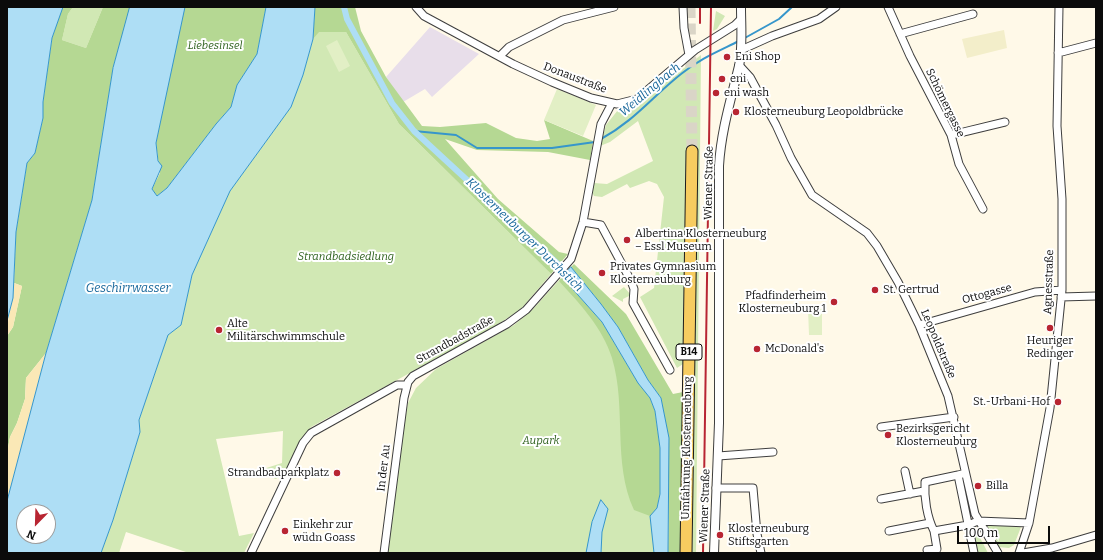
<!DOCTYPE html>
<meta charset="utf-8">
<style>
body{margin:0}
#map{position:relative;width:1103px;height:560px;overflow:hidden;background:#fff9e8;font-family:Bitter,serif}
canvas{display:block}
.frame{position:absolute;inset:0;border:8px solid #0b0b0b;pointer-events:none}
.north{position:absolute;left:16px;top:504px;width:40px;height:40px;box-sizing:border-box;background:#fff;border:1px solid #9d9d9d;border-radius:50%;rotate:203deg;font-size:11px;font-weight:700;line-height:16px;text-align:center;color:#0b0b0b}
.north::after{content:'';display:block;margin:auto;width:14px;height:18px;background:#b82532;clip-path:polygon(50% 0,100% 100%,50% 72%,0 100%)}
.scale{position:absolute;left:957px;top:526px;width:93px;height:18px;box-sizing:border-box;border:2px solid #0b0b0b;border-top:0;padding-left:5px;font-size:12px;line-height:14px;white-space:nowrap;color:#0b0b0b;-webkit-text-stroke:3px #fff;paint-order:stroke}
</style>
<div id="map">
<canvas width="1103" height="560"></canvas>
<div class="frame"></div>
<div class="north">N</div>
<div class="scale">100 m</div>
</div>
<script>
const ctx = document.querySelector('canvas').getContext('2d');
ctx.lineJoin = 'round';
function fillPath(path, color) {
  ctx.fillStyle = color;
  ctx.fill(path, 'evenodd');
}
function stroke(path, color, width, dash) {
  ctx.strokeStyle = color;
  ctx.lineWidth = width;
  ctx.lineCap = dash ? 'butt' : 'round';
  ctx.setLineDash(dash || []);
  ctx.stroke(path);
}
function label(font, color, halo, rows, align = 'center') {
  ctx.font = font + ' Bitter,serif';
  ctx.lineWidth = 4;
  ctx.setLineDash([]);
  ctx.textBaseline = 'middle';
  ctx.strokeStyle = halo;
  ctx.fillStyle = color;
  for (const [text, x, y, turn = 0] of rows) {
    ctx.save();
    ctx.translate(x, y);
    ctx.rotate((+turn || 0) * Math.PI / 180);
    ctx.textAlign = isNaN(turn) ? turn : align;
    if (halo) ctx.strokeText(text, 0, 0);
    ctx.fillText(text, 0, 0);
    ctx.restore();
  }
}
const industrial = new Path2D(`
 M430 27 479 54 432 97 425 89 403 102 386 77Z`);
const farmland = new Path2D(`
 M1004 30 1007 48 967 58 962 39Z`);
const green = new Path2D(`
 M73 7H103L86 48 62 40 68 14Z
 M716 11 725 16 717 29 713 31Z
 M318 32H346L399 124 551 274 521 309 494 327 311 427 287 468 276 479 257 471 282 463 283 431 216 439 239 536 254 533 244 553H189L126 532 119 553H101L113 520 140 432 139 420 168 335 181 325 192 275 230 191 291 107 303 75 313 39Z
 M701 55 696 553H692L697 148H686L683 364 677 368 640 297 654 288 664 197 657 184 649 181 630 188 627 184 602 197 594 196 592 192 594 183 607 184 653 161 638 121 610 142 600 146 606 125 618 110 628 111Z
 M562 277 650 398 657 508 654 553H386L403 430 408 403 416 388 436 369 514 325 533 309Z
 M624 287 631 295 623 299V302L612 296Z
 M1020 524 1021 527 1014 545 1009 548 998 547 987 526V525Z
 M972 529 976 530 988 553H976Z`);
const forest = new Path2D(`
 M62 7H73L68 14 62 40 86 48 103 7H130L113 68 92 200 46 353 26 378 25 399 17 423 10 437 7 453V336L13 327 22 286 14 283 16 232 27 163 35 153 43 118V102L52 38Z
 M183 7H266L257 54 237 85 231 107 216 124 167 188 157 196 152 189 160 173 156 143Z
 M315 7H355L361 31 386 77 422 126 440 127 486 123 516 138 537 141 550 139 544 120 593 141 590 160 548 152 477 150 445 139 498 199 559 252 568 254 551 274 399 124 346 32H319L313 39Z
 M574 264 626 314 673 394 683 392 680 553H668L669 488 661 398 648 380 618 327 601 304 571 267Z
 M562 277 602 322 638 383 650 398 655 411 660 448V494L657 508 650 516 634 510C612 462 627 408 612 358 603 328 579 303 559 281Z`);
const sand = new Path2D(`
 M14 283 22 286 13 327 7 336C7 318 13 302 14 283Z
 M46 353 7 501V453L10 437 17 423 25 399 26 378Z`);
const pitch = new Path2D(`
 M337 40 350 66 339 72 326 46Z
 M557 89 596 105 583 136 544 120Z
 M808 309H822V335H809Z`);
const water = new Path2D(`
 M7 7H63L52 38 43 102V118L35 153 27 163 16 232 13 298 7 321Z
 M130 7H185L156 143 158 161 162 166 152 189 157 196 167 188 216 124 231 107 237 85 257 54 266 7H315L313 39 303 75 291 107 230 191 192 275 181 325 168 335 139 420 140 432 113 520 101 553H7V501L46 353 92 200 113 68ZM24 512H48V536H24Z
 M571 267 601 304 618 327 648 380 661 398 669 438 668 553H654L650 516 657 508 660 494V448L655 411 650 398 638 383 602 322 562 277Z
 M601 500 608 509 602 532 601 553H586L592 522Z`);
const stream = new Path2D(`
 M743 39 779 19 792 7
 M414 131 456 135 477 148H552L595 142
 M601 139C634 121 652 97 681 74 699 59 719 51 739 41`);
const canal = new Path2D(`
 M344 7 347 19 392 103 414 131 572 277`);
const primaryTunnel = new Path2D(`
 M690 7 692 151`);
const minor = new Path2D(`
 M416 7 424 16 513 64 552 82 591 98 617 104 637 99 695 50 735 25 741 19
 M683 7 684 28 689 55
 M888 7 910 56 951 135 959 164 983 209
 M900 34 973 14
 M741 50 772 36 819 19 836 7
 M1058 53 1096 43
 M500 56 509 47 563 20 614 7
 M739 65 750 77 776 125 791 158 812 195 867 233 877 246 898 282 919 325 948 396 975 514 998 553
 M951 135 1005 122
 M583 222 601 225 631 281 634 289 633 303 670 370
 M1061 297 1096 296
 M919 325 1035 292 1062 290
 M881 427 954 417
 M718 456 773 452
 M905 471 910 494
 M962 474 958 475 974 553
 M958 475 925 482C924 498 927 517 934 531L968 525 978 521 1029 523
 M716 488H753L757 534 761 553
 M881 499 924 491
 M889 531 930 523
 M927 550 937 549 934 531
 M251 553 303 443 311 433 397 385H407
 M384 553 404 398 408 382 413 376 507 324 526 310 571 259 583 222 601 124 612 103
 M1019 553 1029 523 1050 408 1062 290V199L1057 126 1059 7
 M1023 553 1052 548 1096 535`);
const tertiary = new Path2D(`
 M714 553 719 423V166C721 131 731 99 739 66 743 47 741 26 741 7`);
const primary = new Path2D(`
 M686 553 692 151`);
const rail = new Path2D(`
 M700 7V23
 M703 553 711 7`);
const markers = [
 [727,57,4,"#b82532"],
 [722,79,4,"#b82532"],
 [716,93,4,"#b82532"],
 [736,112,4,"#b82532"],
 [627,240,4,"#b82532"],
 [602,273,4,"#b82532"],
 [875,290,4,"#b82532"],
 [834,302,4,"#b82532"],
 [1050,328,4,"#b82532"],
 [219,330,4,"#b82532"],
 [757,349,4,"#b82532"],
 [1058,402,4,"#b82532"],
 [888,435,4,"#b82532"],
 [337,473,4,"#b82532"],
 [978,486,4,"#b82532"],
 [285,531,4,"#b82532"],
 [720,535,4,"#b82532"]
];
const shields = [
 [689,352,26]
];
const shieldNames = [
 ["B14",689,352]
];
const parkNames = [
 ["Liebesinsel",215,46],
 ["Strandbadsiedlung",346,257],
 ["Aupark",541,441]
];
const poiNames = [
 ["Eni Shop",735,57],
 ["eni",730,79],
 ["eni wash",724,93],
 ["Klosterneuburg Leopoldbrücke",744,112],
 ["Albertina Klosterneuburg",635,234],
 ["– Essl Museum",635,247],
 ["Privates Gymnasium",610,267],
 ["Klosterneuburg",610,280],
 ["St. Gertrud",883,290],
 ["Pfadfinderheim",826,296,"right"],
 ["Klosterneuburg 1",826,309,"right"],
 ["Alte",227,324],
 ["Militärschwimmschule",227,337],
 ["Heuriger",1050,341,"center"],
 ["Redinger",1050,354,"center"],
 ["McDonald's",765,349],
 ["St.-Urbani-Hof",1050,402,"right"],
 ["Bezirksgericht",896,429],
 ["Klosterneuburg",896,442],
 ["Strandbadparkplatz",329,473,"right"],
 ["Billa",986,486],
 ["Einkehr zur",293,525],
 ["wüdn Goass",293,538],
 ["Klosterneuburg",728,529],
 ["Stiftsgarten",728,542]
];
const streetNames = [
 ["Donaustraße",575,78,21],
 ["Schömergasse",945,103,64],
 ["Wiener Straße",709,183,-89],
 ["Agnesstraße",1049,282,-88],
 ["Ottogasse",987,294,-15],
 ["Strandbadstraße",455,340,-29],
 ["Leopoldstraße",938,344,67],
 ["Umfahrung Klosterneuburg",687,448,-89],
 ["In der Au",384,468,-83],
 ["Wiener Straße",705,506,-88]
];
const waterNames = [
 ["Weidlingbach",650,90,-40],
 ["Klosterneuburger Durchstich",524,235,44],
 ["Geschirrwasser",128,289]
];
fillPath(industrial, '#e8deea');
fillPath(farmland, '#f3eeca');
fillPath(green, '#d1e8b4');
fillPath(forest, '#b5d893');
fillPath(sand, '#fae8b6');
fillPath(pitch, '#e2efc5');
fillPath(water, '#aedef5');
stroke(water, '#3696cb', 1);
stroke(stream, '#3696cb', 2);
stroke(canal, '#aedef5', 6);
stroke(primaryTunnel, '#dad5c7', 11, [11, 5.5]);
stroke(minor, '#3e3e3e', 9);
stroke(tertiary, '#3e3e3e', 10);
stroke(primary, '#1c1c1c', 13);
stroke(minor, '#fff', 7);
stroke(tertiary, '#fff', 8);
stroke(primary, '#f7cc60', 11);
stroke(rail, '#b82532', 2);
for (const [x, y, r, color] of markers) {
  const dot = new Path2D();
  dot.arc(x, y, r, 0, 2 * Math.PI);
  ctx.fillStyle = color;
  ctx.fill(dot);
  stroke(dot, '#fff', 1.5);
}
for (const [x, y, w] of shields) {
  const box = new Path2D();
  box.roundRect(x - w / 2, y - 8, w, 16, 3);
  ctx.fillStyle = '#fff';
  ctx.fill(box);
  stroke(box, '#0b0b0b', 1);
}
label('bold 10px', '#0b0b0b', null, shieldNames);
label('italic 11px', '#2e611d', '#fff', parkNames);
label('11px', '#0b0b0b', '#fff', poiNames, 'left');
label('11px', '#0b0b0b', '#fff', streetNames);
label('italic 12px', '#16669a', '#fff', waterNames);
</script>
